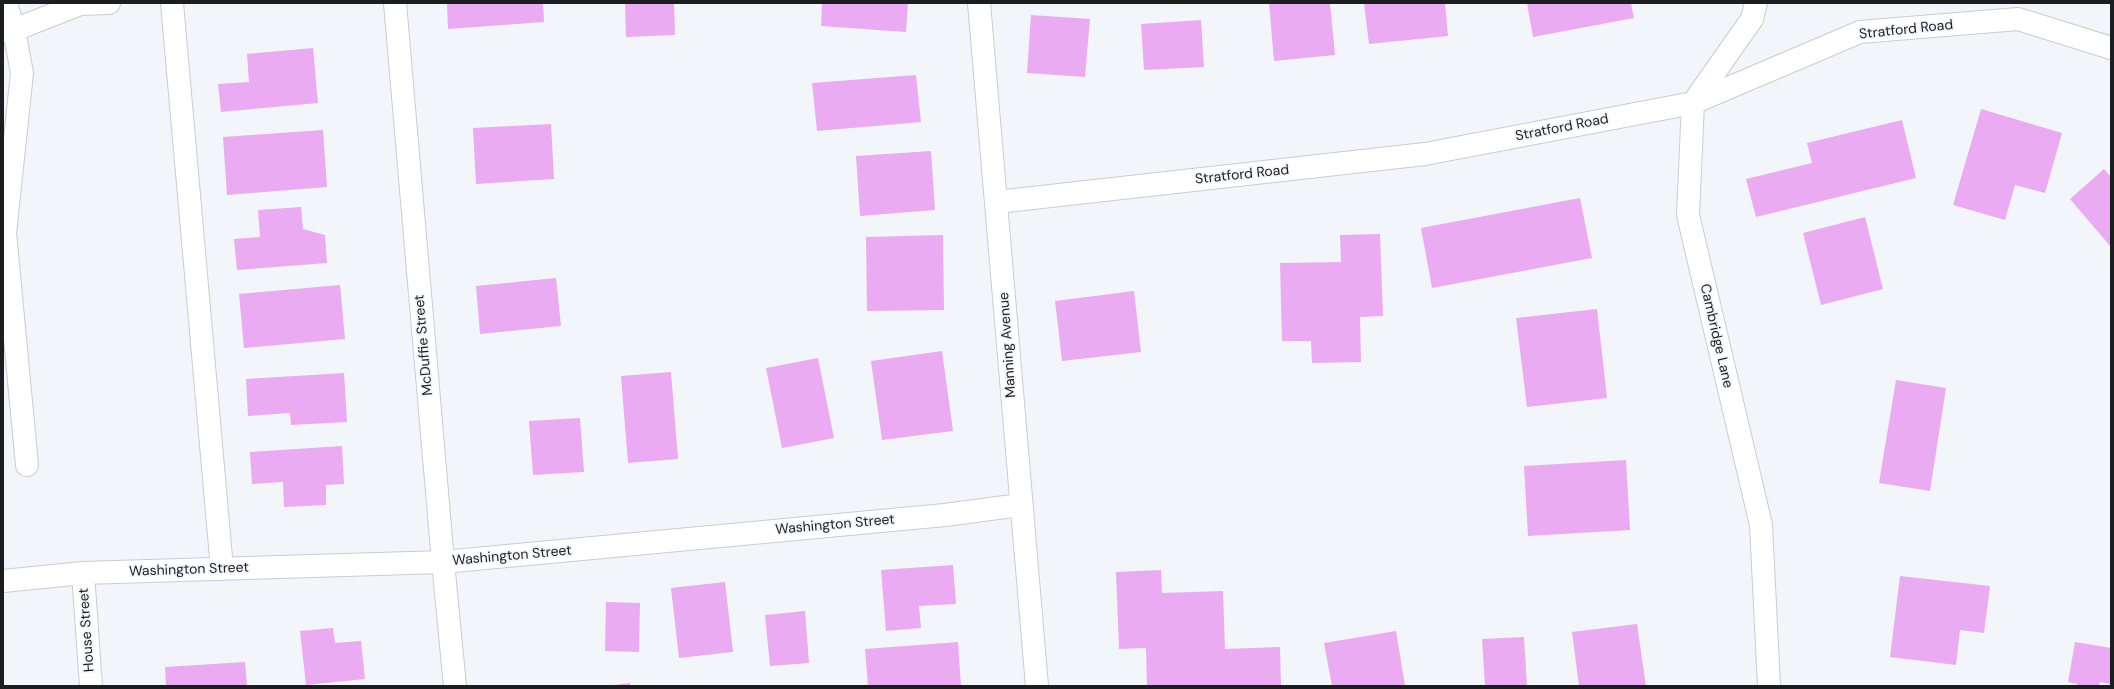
<!DOCTYPE html>
<style>
body{margin:0}
#map{position:relative;width:2114px;height:689px;overflow:hidden;background:#f2f5fa;font-family:"DM Sans",sans-serif}
canvas{display:block}
.frame{position:absolute;inset:0;border:4px solid #1c1d1f;pointer-events:none}
</style>
<div id="map">
<canvas width="2114" height="689"></canvas>
<div class="frame"></div>
</div>
<script>
const ctx = document.querySelector('canvas').getContext('2d');
ctx.lineJoin = 'round';
function fillPath(path, color) {
  ctx.fillStyle = color;
  ctx.fill(path, 'evenodd');
}
function stroke(path, color, width, dash) {
  ctx.strokeStyle = color;
  ctx.lineWidth = width;
  ctx.lineCap = dash ? 'butt' : 'round';
  ctx.setLineDash(dash || []);
  ctx.stroke(path);
}
function label(font, color, halo, rows, align = 'center') {
  ctx.font = font + ' "DM Sans",sans-serif';
  ctx.lineWidth = 3.5;
  ctx.setLineDash([]);
  ctx.textBaseline = 'middle';
  ctx.strokeStyle = halo;
  ctx.fillStyle = color;
  for (const [text, x, y, turn = 0] of rows) {
    ctx.save();
    ctx.translate(x, y);
    ctx.rotate((+turn || 0) * Math.PI / 180);
    ctx.textAlign = isNaN(turn) ? turn : align;
    if (halo) ctx.strokeText(text, 0, 0);
    ctx.fillText(text, 0, 0);
    ctx.restore();
  }
}
const building = new Path2D(`
 M447 3H543L544 22 448 29Z
 M625 3H674L675 35 626 37Z
 M822 3H908L906 32 821 26Z
 M1269 3H1330L1335 55 1274 61Z
 M1364 3H1445L1448 36 1369 44Z
 M1527 3H1631L1634 18 1533 37Z
 M1031 15 1090 19 1085 77 1027 73Z
 M1201 20 1204 67 1144 70 1141 24Z
 M313 48 318 103 221 112 218 84 249 82 247 54Z
 M916 75 921 122 817 131 812 83Z
 M1981 109 2062 133 2045 193 2015 185 2005 220 1953 205Z
 M1902 120 1916 178 1756 217 1746 179 1812 163 1807 143Z
 M551 124 554 179 476 184 473 128Z
 M323 130 327 187 227 195 223 137Z
 M931 151 935 210 860 216 856 156Z
 M2104 169 2111 177V247L2070 199Z
 M1580 198 1592 258 1432 288 1421 228Z
 M301 207 303 229 325 235 327 263 237 270 234 239 260 237 258 210Z
 M1865 217 1883 289 1821 305 1803 233Z
 M1380 234 1383 316 1360 317 1361 362 1312 363 1311 341H1282L1280 263 1341 262 1340 235Z
 M943 235 944 310 867 311 866 237Z
 M556 278 561 326 480 334 476 286Z
 M340 285 345 339 244 348 239 294Z
 M1134 291 1141 352 1062 361 1055 301Z
 M1597 309 1607 398 1527 407 1516 318Z
 M942 351 953 431 882 440 871 361Z
 M818 358 834 438 782 448 766 368Z
 M671 372 678 459 628 463 621 376Z
 M344 373 347 422 291 425 290 413 248 416 246 379Z
 M1896 380 1946 388 1930 491 1879 483Z
 M580 418 584 472 533 475 529 421Z
 M342 446 344 484 326 485V505L284 507 283 482 252 484 250 452Z
 M1626 460 1630 530 1528 536 1524 466Z
 M953 565 956 604 919 606 921 628 886 631 881 570Z
 M1161 570 1162 593 1223 591 1225 649 1280 647 1281 686H1147L1146 648 1119 649 1116 572Z
 M1900 576 1990 586 1984 633 1960 630 1956 665 1890 657Z
 M725 582 733 652 679 658 671 588Z
 M606 602 640 603 639 652 605 651Z
 M805 611 809 663 770 666 765 615Z
 M1637 624 1646 686H1579L1572 632Z
 M333 628 335 643 361 641 365 679 306 685 300 631Z
 M1396 631 1405 686H1332L1324 643Z
 M1524 637 1527 686H1485L1482 639Z
 M958 642 961 686H868L865 649Z
 M2075 642 2111 648V684L2100 682 2099 686H2077V684L2068 682Z
 M245 662 247 686H166L165 667Z
 M630 683V686H615V685Z`);
const street = new Path2D(`
 M172 3 222 569
 M395 3 443 562 455 686
 M979 3 1037 686
 M1756 3 1752 19 1693 103 1688 215 1761 525 1769 686
 M3 31 14 30 6 3
 M997 202 1425 154 1693 103 1860 32 2018 19 2111 48
 M27 465 5 233 22 73 14 30 80 4 109 3
 M83 573 91 686
 M3 581 83 573 443 562 945 515 1020 505`);
const streetNames = [
 ["Stratford Road",1906,30,-6],
 ["Stratford Road",1562,128,-11],
 ["Stratford Road",1242,175,-6],
 ["Cambridge Lane",1716,336,77],
 ["McDuffie Street",424,345,-95],
 ["Manning Avenue",1008,345,-94],
 ["Washington Street",835,525,-5],
 ["Washington Street",512,556,-5],
 ["Washington Street",189,570,-2],
 ["House Street",87,630,-94]
];
fillPath(building, '#eaabf2');
stroke(street, '#caccd1', 24);
stroke(street, '#fff', 22);
label('14px', '#1c1d1f', '#f2f5fa', streetNames);
</script>
